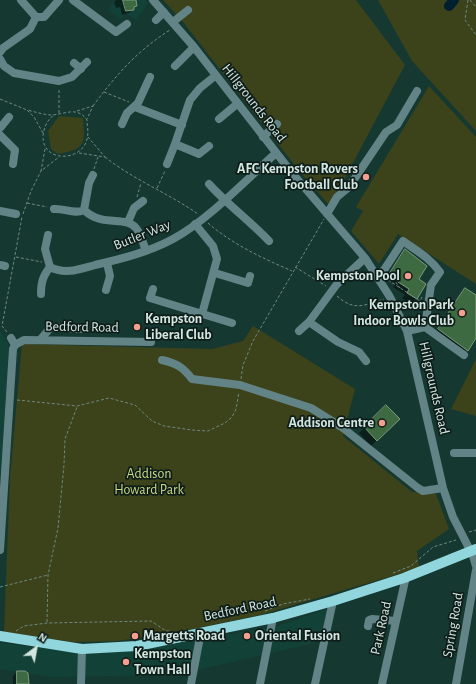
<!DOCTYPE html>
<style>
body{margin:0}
#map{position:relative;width:476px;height:684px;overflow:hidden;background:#153931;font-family:"Alegreya Sans",sans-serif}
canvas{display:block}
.north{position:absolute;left:16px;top:628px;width:40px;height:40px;-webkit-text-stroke:3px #0e1d19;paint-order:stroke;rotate:32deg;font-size:11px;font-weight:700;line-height:16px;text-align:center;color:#d3e6e0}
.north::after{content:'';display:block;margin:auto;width:14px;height:18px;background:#d3e6e0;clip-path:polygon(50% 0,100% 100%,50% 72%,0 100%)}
</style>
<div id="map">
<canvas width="476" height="684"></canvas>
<div class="north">N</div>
</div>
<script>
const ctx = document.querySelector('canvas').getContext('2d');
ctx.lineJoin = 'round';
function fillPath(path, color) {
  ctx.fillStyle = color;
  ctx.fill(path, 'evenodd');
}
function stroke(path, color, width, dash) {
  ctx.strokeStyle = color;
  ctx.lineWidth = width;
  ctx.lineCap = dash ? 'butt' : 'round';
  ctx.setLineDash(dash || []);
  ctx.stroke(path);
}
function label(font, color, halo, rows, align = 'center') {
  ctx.font = font + ' "Alegreya Sans",sans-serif';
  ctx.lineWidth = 3.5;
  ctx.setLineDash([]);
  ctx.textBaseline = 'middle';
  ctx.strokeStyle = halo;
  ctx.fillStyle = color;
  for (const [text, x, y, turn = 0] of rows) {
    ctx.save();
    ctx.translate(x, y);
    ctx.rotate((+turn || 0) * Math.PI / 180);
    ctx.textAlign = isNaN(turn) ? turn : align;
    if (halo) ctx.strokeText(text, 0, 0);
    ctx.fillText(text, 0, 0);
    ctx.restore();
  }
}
const built = new Path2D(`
 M115 0H145L148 3 136 20 125 13 121 19 108 10Z
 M0 330 9 345 1 472H0Z
 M328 609 319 642 175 675 51 677 0 669V643L79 652 137 650 277 626Z`);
const green = new Path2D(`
 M163 0H356L405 65 330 206 300 172 183 22Z
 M378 0H476V131L412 61Z
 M429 86 476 137V284L398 234 379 264 351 231 363 211 356 207Z
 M59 116 83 118C85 144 86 149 58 154L51 149 48 131Z
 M253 326 355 389 343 436 412 492 436 494 449 529 417 551 419 568 260 615 187 630 118 641 73 642 4 632 10 477 22 344 212 349 243 341Z
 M476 359V416L451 409Z`);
const shadow = new Path2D(`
 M116 0H131L136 6 129 13 122 15 120 7 116 8 114 2Z
 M406 251 417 279 424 284 416 299 411 304 402 298 405 295 393 287 395 284 386 278Z
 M465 289 476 297V336L461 355 433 335Z
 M386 407 398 419 371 446 359 433Z
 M17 672H25L28 676V684H13V676Z`);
const river = new Path2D(`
 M449 6 454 0`);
const building = new Path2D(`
 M123 0H136L137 6 134 7V10L126 11Z
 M405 249 427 266 419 279 426 284 417 299 407 293 409 289 398 282 399 279 390 273Z
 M465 288 476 295V338L468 351 438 329Z
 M386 405 400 419 377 441 364 427Z
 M17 671H25L28 673 29 684H17Z`);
const path = new Path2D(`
 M468 0 465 20 476 35
 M470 0 476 7
 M104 92 129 102
 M0 99 27 110
 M93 106C115 76 138 50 170 30
 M77 111 93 106 87 119
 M59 113V88
 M43 133 34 117 27 110C36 112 44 115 52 115 66 114 77 106 87 120 87 126 89 133 87 139 82 162 42 163 43 136 44 127 47 120 54 115
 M45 149 41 171 59 157
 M79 153 105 157 88 137
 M105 157C134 180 168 193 198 214
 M94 169 98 157
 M157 188 165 171
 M137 197 141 183
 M27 203 47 207
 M23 214 31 191 41 171
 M208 223C232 244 262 258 292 271
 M16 257 42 262
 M295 267 326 286
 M390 274 400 288
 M388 280 420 301 422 297
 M337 296C355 312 364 305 384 299
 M7 332 2 326 22 217
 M241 379 243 365 253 341 324 219
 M17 400 77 406 109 398 135 405 152 421 164 426 192 430 208 431 225 423 232 417 236 409 239 392
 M469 532 476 530
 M393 573 411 566 433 547 456 540
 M0 587 48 575
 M265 611 283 604 310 599
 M47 622 48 575 58 528 64 465 65 439 77 407
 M16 631 24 626 47 623 151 621 166 631H170`);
const minor = new Path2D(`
 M21 0 36 17
 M73 0 116 32 127 24
 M153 0 194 47 292 173 365 258 390 297 407 331 443 488 453 517 473 556 476 566
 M36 17H44L59 0
 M156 20 164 12
 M173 22 188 10
 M0 52 3 48 30 29 36 17
 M0 59 4 66 14 73 59 81 72 77 87 62
 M74 63 81 69
 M175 66 194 47
 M135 107 182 125
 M219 119 237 104
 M122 124 127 113 138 103 150 77
 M0 128 9 117
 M0 135 15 150 13 164
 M263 137 277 124
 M209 146 199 154 175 144 190 100 200 88 215 76
 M167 164 175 144
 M93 175 89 183 84 210C103 228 125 215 136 228 141 234 143 243 146 251
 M209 184C228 205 250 221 269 241
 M54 209C65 208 74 215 84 210
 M0 211 16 214
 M327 214 337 197 349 187 386 132 397 125 417 91
 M128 222 134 208 143 201
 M195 224 213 246 217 259 202 314
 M48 235 45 249 50 267C65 275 80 269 95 265 121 259 149 252 173 239 208 220 246 180 276 153
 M0 265 5 266
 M215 273 248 283 250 276
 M377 275 384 270 403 241C417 251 430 258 440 272L431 285 425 327
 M153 289 150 298 232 323
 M106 290 110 276 107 263
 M41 294C41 282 43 276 50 267
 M309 322 338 342 359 352 366 361
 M299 331 309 322 337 284 365 258
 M407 331 425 327 464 355
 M40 340 51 327 80 329
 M15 345 24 340 151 342
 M162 360C176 363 183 367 192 379L240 385 311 408 343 428 418 488 423 491 443 488
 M454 453H476
 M0 550 13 349 15 345 11 338
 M368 626 369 620 372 619 396 621
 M81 684 82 649
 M191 684 201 632
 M260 684 273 618
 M315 684 333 601
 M382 684 405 581 404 578
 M456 684 476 570`);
const major = new Path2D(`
 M0 636 82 649 137 646 273 618 333 601 404 578 476 549`);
const markers = [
 [366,177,4,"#f59d8f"],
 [408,276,4,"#f59d8f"],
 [462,313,4,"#f59d8f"],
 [137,327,4,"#f59d8f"],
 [382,423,4,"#f59d8f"],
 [135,636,4,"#f59d8f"],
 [247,636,4,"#f59d8f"],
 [126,662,4,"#f59d8f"]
];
const streetNames = [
 ["Hillgrounds Road",254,103,52],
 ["Butler Way",142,235,-22],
 ["Bedford Road",82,327,1],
 ["Hillgrounds Road",434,388,77],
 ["Bedford Road",240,609,-12],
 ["Spring Road",453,625,-80],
 ["Park Road",381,628,-77]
];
const poiNames = [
 ["AFC Kempston Rovers",358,169],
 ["Football Club",358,185],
 ["Kempston Pool",400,276],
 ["Kempston Park",454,305],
 ["Indoor Bowls Club",454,321],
 ["Kempston",145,319,"left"],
 ["Liberal Club",145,335,"left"],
 ["Addison Centre",374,423],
 ["Margetts Road",143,636,"left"],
 ["Oriental Fusion",255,636,"left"],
 ["Kempston",134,654,"left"],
 ["Town Hall",134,670,"left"]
];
const parkNames = [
 ["Addison",149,474],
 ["Howard Park",149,490]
];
fillPath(built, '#124237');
fillPath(green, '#3c421a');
fillPath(shadow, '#0007');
stroke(river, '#002030', 10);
fillPath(building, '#3d6a41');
stroke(building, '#7e977f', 1);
stroke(path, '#6d8982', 1, [3, 2]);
stroke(minor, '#638487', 8);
stroke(major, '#91d5dd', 10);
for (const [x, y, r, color] of markers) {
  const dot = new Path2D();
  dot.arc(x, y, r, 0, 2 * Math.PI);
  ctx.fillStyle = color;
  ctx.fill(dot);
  stroke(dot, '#0e1d19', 1.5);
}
label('14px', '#d3e6e0', '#0e1d19', streetNames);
label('bold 14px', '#d3e6e0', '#0e1d19', poiNames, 'right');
label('14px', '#c9d882', '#0e1d19', parkNames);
</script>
